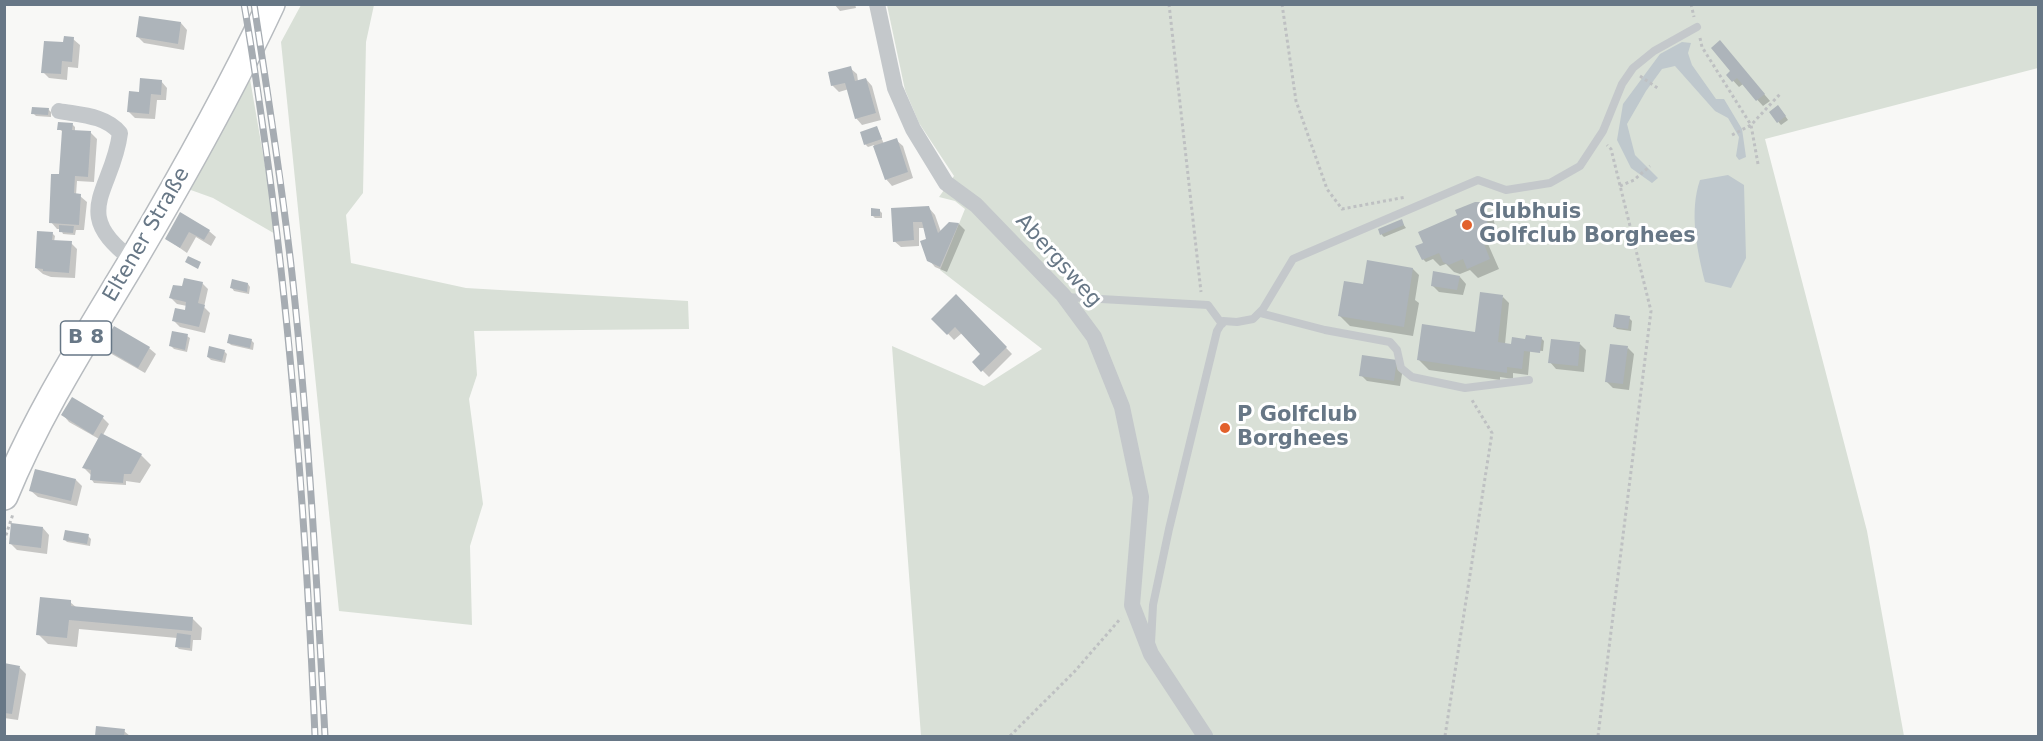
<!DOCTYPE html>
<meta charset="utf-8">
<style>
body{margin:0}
#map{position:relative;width:2043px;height:741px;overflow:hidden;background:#f8f8f6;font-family:"DejaVu Sans",sans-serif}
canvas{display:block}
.frame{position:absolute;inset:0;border:6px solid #677786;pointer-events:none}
</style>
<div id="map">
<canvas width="2043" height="741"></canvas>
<div class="frame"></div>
</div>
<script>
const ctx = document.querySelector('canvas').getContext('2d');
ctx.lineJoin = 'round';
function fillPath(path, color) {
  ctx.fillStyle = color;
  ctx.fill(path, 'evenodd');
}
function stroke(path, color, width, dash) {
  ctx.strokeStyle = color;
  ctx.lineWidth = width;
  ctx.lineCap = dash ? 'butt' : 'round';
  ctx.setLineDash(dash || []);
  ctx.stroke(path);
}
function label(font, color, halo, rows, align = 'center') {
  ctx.font = font + ' "DejaVu Sans",sans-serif';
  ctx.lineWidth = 6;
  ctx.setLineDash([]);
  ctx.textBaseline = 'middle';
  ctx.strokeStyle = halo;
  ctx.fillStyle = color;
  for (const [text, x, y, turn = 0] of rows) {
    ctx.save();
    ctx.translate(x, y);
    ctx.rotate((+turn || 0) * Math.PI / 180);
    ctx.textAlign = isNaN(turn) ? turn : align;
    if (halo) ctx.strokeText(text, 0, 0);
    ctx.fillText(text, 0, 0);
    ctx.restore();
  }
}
const green = new Path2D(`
 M301 5H374L366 42 363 193 346 215 351 263 466 288 688 301 689 329 474 331 477 375 469 399 483 504 470 546 472 625 339 611 281 42Z
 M887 5H2038V68L1765 139 1867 531 1904 736H921L892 346 984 386 1042 349 940 270 965 209 955 201 939 197 954 176 919 123 905 90Z
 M246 56 277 235 213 198 177 185Z`);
const water = new Path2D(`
 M1682 42 1691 43 1688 53 1692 65 1716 99H1724L1742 129 1746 157 1739 160 1736 156 1739 137 1728 118 1715 111 1675 66 1662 69 1646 91 1627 124 1635 155 1658 178 1652 183 1631 168 1617 140 1623 104 1660 54Z
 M1728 175 1744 185 1746 258 1731 288 1705 282C1697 250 1689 212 1700 180Z`);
const shadow = new Path2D(`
 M834 4H855L856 8 840 11Z
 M181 23 187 30 184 50 144 43 138 37Z
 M73 39 80 45 78 68 68 67 67 80 49 78 43 72 65 44Z
 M1726 49 1770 101 1763 106 1743 84 1739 87 1728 75 1732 71Z
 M850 68 857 74 858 81 866 79 872 86 881 120 862 125 856 118 849 89 839 92 832 85Z
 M161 81 167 88 166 100H157L155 119 135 118 129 112 141 93Z
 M48 109 51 112V117L36 116 33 113Z
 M1781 110 1788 120 1781 125 1771 113Z
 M72 124 75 127V132L91 133 97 139 94 182 77 181 76 195 80 196 87 202 84 230H76L75 235 63 234 61 229H57L51 222 60 176 63 132 59 129Z
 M877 128 884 144 896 140 903 146 913 178 892 186 886 179 874 145 868 147 865 144Z
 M1483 207 1493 217 1498 240 1488 244 1499 269 1478 278 1470 270 1460 274 1454 272 1446 264 1440 266 1433 259 1426 262 1423 259Z
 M929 208 935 215 941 232 950 223 959 224 965 230 947 272 935 267 929 260 928 240 925 228H919V246L901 247 894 241 893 209Z
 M879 210 882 213V218H875L872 215Z
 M181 214 209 231 216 237 211 246 196 237 187 253 167 239Z
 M1401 221 1406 228 1384 237 1382 235 1380 229Z
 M52 233 55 236 54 242 71 243 77 249 75 278 51 277 43 274 36 268Z
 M1413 269 1419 275 1415 300 1419 303 1413 336 1350 326 1340 316 1365 286Z
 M1460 277 1466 284 1463 295 1439 292 1432 285Z
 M202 283 208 289 204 307 210 313 205 333 180 327 174 321 186 312 187 306 177 304 171 298 184 288Z
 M248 284 250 287 249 294 234 291 232 288Z
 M956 296 1012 354 989 377 974 362 982 354 962 333 954 340 934 319Z
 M1503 297 1509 303 1505 344 1512 345 1541 338 1544 341 1543 351 1530 350V353L1542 354 1530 353 1528 375 1513 373V379L1500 377V380L1429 370 1419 360 1479 334Z
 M1629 318 1632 321 1631 331 1617 329 1614 326Z
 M187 336 190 338 187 352 174 349 171 346Z
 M251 340 254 343 253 350 231 345 228 342Z
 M1580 344 1586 350 1584 372 1556 369 1550 362Z
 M103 347 149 348 156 354 145 373 110 353Z
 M1628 348 1634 354 1629 390 1613 388 1606 381Z
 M224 351 227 354 225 363 211 360 208 357Z
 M1396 362 1403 368 1400 386 1367 381 1361 375Z
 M63 415 103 418 109 424 103 435 141 455 151 465 140 483 126 481V485L94 483 92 480V476L84 468 99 439 69 422Z
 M76 480 82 486 77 506 38 497 31 491Z
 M43 528 49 535 47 554 17 550 10 543Z
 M88 536 91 539 90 546 67 542 64 539Z
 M70 602 77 608 192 618 202 628 201 640H193L192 651 179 649 176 646 177 638 79 629 77 647 48 644 38 634Z
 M4 665 20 668 26 674 18 720 4 718Z
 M98 728 124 731 130 736H97Z`);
const building = new Path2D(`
 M139 16 181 22 178 44 136 37Z
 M64 36 74 37 72 62 62 61 61 74 41 73 44 41 63 42Z
 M1720 40 1765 94 1756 101 1737 78 1732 82 1726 75 1730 71 1711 48Z
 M851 66 855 81 866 78 876 113 855 119 845 83 831 86 828 72Z
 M140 78 162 80 161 95 151 94 149 114 127 112 129 91 139 92Z
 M1778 105 1786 116 1777 123 1769 112Z
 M32 107 49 108 48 115 31 114Z
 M58 122 73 123 72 130 91 131 88 177 75 176 74 193 81 194 79 225 49 223 51 174H59L62 130H57Z
 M877 126 882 139 864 145 860 132Z
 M897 138 908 172 885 180 873 146Z
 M1475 202H1480L1484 206 1489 230 1480 234 1490 259 1467 269 1463 259 1449 265 1443 262 1439 253 1422 260 1415 246 1423 243 1418 232 1457 215 1455 210Z
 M929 206 938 233 949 222 959 223 940 267 927 261 920 241 926 239 922 222H913L914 240 893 242 891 208Z
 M871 208 880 209V216H871Z
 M180 212 210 230 204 240 189 232 180 248 165 239Z
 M1402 219 1404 225 1380 235 1378 229Z
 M59 225 74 226 73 233 59 232Z
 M37 231 53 232 52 240 72 241 69 273 43 271V269L35 268Z
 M188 256 201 262 198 269 185 262Z
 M1367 260 1413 268 1404 327 1338 316 1344 281 1363 284Z
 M1433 271 1460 276 1457 290 1431 286Z
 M184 278 203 282 198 303 205 305 199 327 172 321 175 308 185 310 186 302 169 298 173 285 182 286Z
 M232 279 248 283 247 292 230 288Z
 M1480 292 1503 295 1498 342 1511 344 1512 337 1525 339 1526 335 1542 337 1540 353 1524 351 1522 369 1507 367V373L1417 360 1422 324 1475 332Z
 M956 294 1007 347 981 372 972 362 980 354 955 327 947 335 931 319Z
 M1615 314 1630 316 1628 329 1613 327Z
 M114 326 150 347 138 368 102 347Z
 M172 331 188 334 185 350 169 346Z
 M229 334 252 339 250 348 227 343Z
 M1551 339 1580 342 1578 366 1548 363Z
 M1610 344 1628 346 1623 384 1605 382Z
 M209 346 225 350 222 361 207 357Z
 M1362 355 1397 360 1394 381 1359 376Z
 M72 397 104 416 93 435 61 415Z
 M101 433 142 454 131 474H124L123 483 90 480 91 470 82 468Z
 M35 469 76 479 71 501 29 491Z
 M11 523 43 527 41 548 9 544Z
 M65 530 89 534 87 544 63 540Z
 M40 597 71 600V606L193 617 192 631 69 620 67 638 36 635Z
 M177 633 191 635 190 648 175 647Z
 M4 663 20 666 12 714 4 713Z
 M96 726 125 729 124 736H95Z`);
const path = new Path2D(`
 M1169 4 1201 292
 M1282 4 1296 101 1327 189 1342 209 1406 197
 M1691 4 1694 17
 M1700 38 1702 47 1751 125 1758 164
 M1640 76 1659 89
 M1732 135 1751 125 1781 93
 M1620 186 1634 180 1650 166
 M4 541 13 514
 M1010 736 1075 671 1121 618
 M1445 736 1492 433 1472 400
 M1598 736 1651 311 1611 149 1607 145`);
const lane = new Path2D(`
 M1065 297 1208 305 1222 324
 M1260 313 1325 330 1390 342 1397 350 1401 368 1412 377 1465 388 1529 380
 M1151 643 1153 605 1169 529 1217 331 1223 321 1237 322 1253 319 1263 309 1293 259 1478 180 1506 190 1550 183 1580 166 1603 131 1622 84 1633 68 1654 51 1697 27`);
const street = new Path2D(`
 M877 4 895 88 913 129 946 183 976 205 1063 295 1094 337 1122 407 1141 497 1132 605 1151 654 1205 736
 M59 111C80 115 105 115 120 133 113 191 68 213 133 260`);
const primary = new Path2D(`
 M4 496C38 413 87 337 133 260 182 177 230 92 271 4`);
const rail = new Path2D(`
 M244 4C254 60 261 115 269 171 294 359 307 547 315 736
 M254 4C268 97 283 190 293 283 309 434 317 585 325 736`);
const markers = [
 [1467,225,6,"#e2612c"],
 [1225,428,6,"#e2612c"]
];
const shields = [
 [86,338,51]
];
const shieldNames = [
 ["B 8",86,338]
];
const poiNames = [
 ["Clubhuis",1479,213],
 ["Golfclub Borghees",1479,237],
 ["P Golfclub",1237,416],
 ["Borghees",1237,440]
];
const streetNames = [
 ["Eltener Straße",147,235,-60],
 ["Abergsweg",1058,261,48]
];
fillPath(green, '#d9e0d7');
fillPath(water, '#bfc8cd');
fillPath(shadow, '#0003');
fillPath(building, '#adb4ba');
stroke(primary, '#b7bbbf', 30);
stroke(path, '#bec0c2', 3, [3, 3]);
stroke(lane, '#c4c8cb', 8);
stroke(street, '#c4c8cb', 16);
stroke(primary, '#fff', 27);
stroke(rail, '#a6acb2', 7);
stroke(rail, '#fff', 4.5, [14]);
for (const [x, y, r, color] of markers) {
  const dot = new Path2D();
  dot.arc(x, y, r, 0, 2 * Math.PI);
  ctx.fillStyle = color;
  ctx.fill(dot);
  stroke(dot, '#fff', 2);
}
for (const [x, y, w] of shields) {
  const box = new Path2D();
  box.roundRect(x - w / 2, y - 17, w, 34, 4.5);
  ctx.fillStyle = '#fff';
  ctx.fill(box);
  stroke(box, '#677786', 1.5);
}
label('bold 20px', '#677786', null, shieldNames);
label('bold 21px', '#677786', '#fff', poiNames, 'left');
label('21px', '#677786', '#fff', streetNames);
</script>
